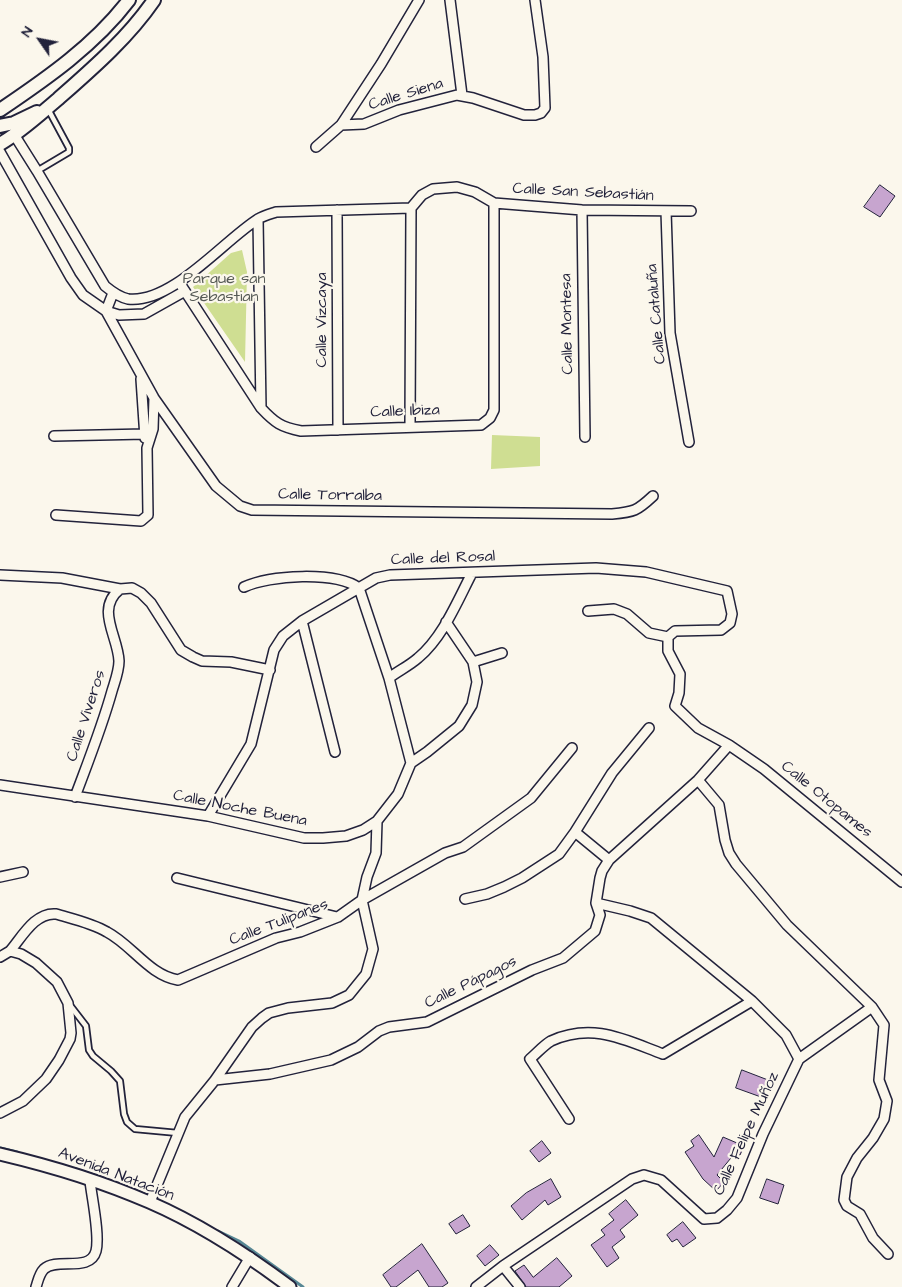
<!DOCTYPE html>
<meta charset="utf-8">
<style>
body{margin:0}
#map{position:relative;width:902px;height:1287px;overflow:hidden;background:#fbf7ec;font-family:"Architects Daughter",sans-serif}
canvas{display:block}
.north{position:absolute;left:15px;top:15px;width:50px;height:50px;-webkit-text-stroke:4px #fbf7ec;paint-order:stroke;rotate:303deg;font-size:14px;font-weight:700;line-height:20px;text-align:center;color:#22223b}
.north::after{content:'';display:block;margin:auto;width:18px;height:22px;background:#22223b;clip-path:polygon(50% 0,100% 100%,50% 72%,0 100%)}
</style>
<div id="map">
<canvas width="902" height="1287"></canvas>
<div class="north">N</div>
</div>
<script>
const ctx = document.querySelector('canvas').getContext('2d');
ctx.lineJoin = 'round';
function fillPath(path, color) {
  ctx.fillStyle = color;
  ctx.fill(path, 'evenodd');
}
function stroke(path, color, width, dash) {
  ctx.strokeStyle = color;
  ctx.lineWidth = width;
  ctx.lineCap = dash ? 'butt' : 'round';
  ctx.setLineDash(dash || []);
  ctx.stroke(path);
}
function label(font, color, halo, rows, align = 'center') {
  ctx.font = font + ' "Architects Daughter",sans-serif';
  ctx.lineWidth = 4.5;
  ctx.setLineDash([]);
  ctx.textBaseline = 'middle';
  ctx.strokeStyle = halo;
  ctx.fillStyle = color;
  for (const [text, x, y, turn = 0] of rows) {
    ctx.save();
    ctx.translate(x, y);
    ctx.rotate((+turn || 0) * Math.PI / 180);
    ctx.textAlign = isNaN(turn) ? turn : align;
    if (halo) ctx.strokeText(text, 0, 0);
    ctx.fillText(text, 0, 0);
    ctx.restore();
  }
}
const green = new Path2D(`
 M242 250 247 272 245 362 193 287 231 253Z
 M492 435 540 437V466L491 469Z`);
const stream = new Path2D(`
 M0 1148 17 1152
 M76 1169 96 1176
 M218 1231 239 1241 303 1287`);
const building = new Path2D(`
 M880 185 895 196 880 217 864 207Z
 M742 1070 768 1080 761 1097 736 1088Z
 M699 1135 714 1157 723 1137 744 1146 740 1155 735 1153 717 1175 724 1182 716 1191 703 1179 685 1152 694 1146 691 1141Z
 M542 1141 551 1153 539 1162 530 1151Z
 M551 1179 561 1197 548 1205 545 1200 522 1220 511 1206 526 1193Z
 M767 1179 784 1185 778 1204 760 1198Z
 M626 1200 638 1215 620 1230 625 1237 612 1247 619 1258 607 1267 591 1245 605 1235 601 1230 614 1220 609 1214Z
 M463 1215 470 1226 456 1234 449 1224Z
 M683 1222 696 1238 683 1247 677 1239 672 1242 667 1235Z
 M422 1244 448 1283 442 1287H429L418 1270 396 1287H391L383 1275Z
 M490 1245 499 1255 485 1266 477 1256Z
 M557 1258 572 1276 559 1287H526L515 1271 524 1265 533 1277Z`);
const service = new Path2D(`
 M37 171 69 152V148L48 109
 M69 1004 86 1026 89 1050 93 1056 111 1071 120 1081 124 1114 127 1122 135 1129 178 1133`);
const minor = new Path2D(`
 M450 0 462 95
 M341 125 364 124 399 110 457 95 473 98 524 115H535L541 113 545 108 543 57 535 0
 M15 136 37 171 105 286C111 291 119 297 128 299 172 304 223 241 258 219 263 216 270 214 276 212L411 208 422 195 433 189 457 187 475 192 494 203 582 210 691 211
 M316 147 341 125 381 64 419 0
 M0 152 71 278 83 295 106 311 119 315 144 314 185 291
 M337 210 338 430
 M582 210 585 437
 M666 211 670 333 689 442
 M258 219 261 408
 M179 282 261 408C275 423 281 427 301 431L481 425 490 418 494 410V203
 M113 293 106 311 154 398 216 486 240 506 252 510 612 514C634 512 637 511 653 496
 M141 379 145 438
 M410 426 411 208
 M54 436 145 434
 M56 515 141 521 148 515 147 448 153 429 154 398
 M0 575 62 578 120 589 132 588 141 593 151 603 181 650 193 657 202 661 231 662 270 670
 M244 587C270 575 335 571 359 588L389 678 411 763
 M302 621 335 752
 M668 637V651L680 674 679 693 675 706 698 728 729 745 764 769 902 882
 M473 662 502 653
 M389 678C398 671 409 666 418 658 443 637 457 602 472 573
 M698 780 719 805 725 840 729 853 736 864 787 925 872 1007 884 1025 879 1080 887 1101 884 1119 873 1138 857 1158 847 1177 844 1200 847 1206 860 1214 873 1238 888 1254
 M0 785 208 816 304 838H323L346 836 363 830 377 821 398 794 411 763 427 752 459 726 472 705 477 682 473 662 446 622
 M75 797C88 762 102 727 112 691 115 681 119 671 119 661 118 636 95 609 120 589
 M208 816 251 744 274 650 283 636 302 621 376 578 390 575 596 568 646 572 727 591 732 614 730 623 721 630 675 631 668 637 649 633 627 614 614 609 588 611
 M575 832 609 860
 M0 877 23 872
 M177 878 337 917
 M465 899 487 894 504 887 522 878 559 854 575 832 612 773 649 728
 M10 951C22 937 35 912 56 914 73 919 92 923 107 932 132 945 149 975 178 980L276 938 300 932 338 917 362 900 445 853 463 847 531 798 572 748
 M0 957 10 951 21 954 36 963 57 982 68 1003 71 1033 70 1039 59 1060 46 1079 23 1101 0 1113
 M799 1059 872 1007
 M215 1080 252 1027 262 1018 269 1013 288 1008 332 1003 349 995 366 974 373 949 362 900 367 877 376 853 377 821
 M569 1119 530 1059C537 1053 544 1045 551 1041 593 1022 625 1040 663 1054L752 1001
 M150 1202 185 1117 215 1080 270 1074 331 1060 358 1047 379 1031 389 1027 427 1022 532 970 563 958 595 931 600 915 596 903 600 878 602 871 609 860 698 780 729 745
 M503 1266 520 1287
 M36 1287C38 1281 39 1274 44 1269 57 1257 90 1273 96 1251 100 1235 92 1199 90 1181
 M232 1287 250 1257
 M476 1287 503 1266 632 1179 644 1175 661 1180 704 1219 717 1218 727 1210 737 1198 763 1134 799 1059 786 1035 752 1001 651 918 630 911 596 903`);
const tertiary = new Path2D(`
 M0 1154C51 1166 101 1181 149 1202 200 1224 246 1254 290 1287`);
const secondary = new Path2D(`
 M0 110C46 79 95 45 129 0
 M0 126 14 123 37 112
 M0 144C21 132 39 115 58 99 92 69 128 38 154 0`);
const streetNames = [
 ["Calle Siena",406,95,-17],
 ["Calle San Sebastián",583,193,3],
 ["Calle Cataluña",657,314,-95],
 ["Calle Vizcaya",323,320,-90],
 ["Calle Montesa",568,324,-91],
 ["Calle Ibiza",405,412,-2],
 ["Calle Torralba",330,496,1],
 ["Calle del Rosal",443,559,-2],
 ["Calle Viveros",87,716,-72],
 ["Calle Otopames",826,800,39],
 ["Calle Noche Buena",240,809,11],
 ["Calle Tulipanes",279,923,-21],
 ["Calle Pápagos",471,983,-26],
 ["Calle Felipe Muñoz",747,1134,-65],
 ["Avenida Natación",116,1175,21]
];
const parkNames = [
 ["Parque san",224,280],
 ["Sebastian",224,298]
];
fillPath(green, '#cfde92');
stroke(stream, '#578794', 3);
fillPath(building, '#c7a5cf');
stroke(building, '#22223b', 1);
stroke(service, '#22223b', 8);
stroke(minor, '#22223b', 12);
stroke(tertiary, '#22223b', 15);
stroke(secondary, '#22223b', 16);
stroke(service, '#fbf7ec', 4.5);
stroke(minor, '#fbf7ec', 9);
stroke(tertiary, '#fbf7ec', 11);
stroke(secondary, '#fbf7ec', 12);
label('16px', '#22223b', '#fbf7ec', streetNames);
label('16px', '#565a55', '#fbf7ec', parkNames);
</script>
